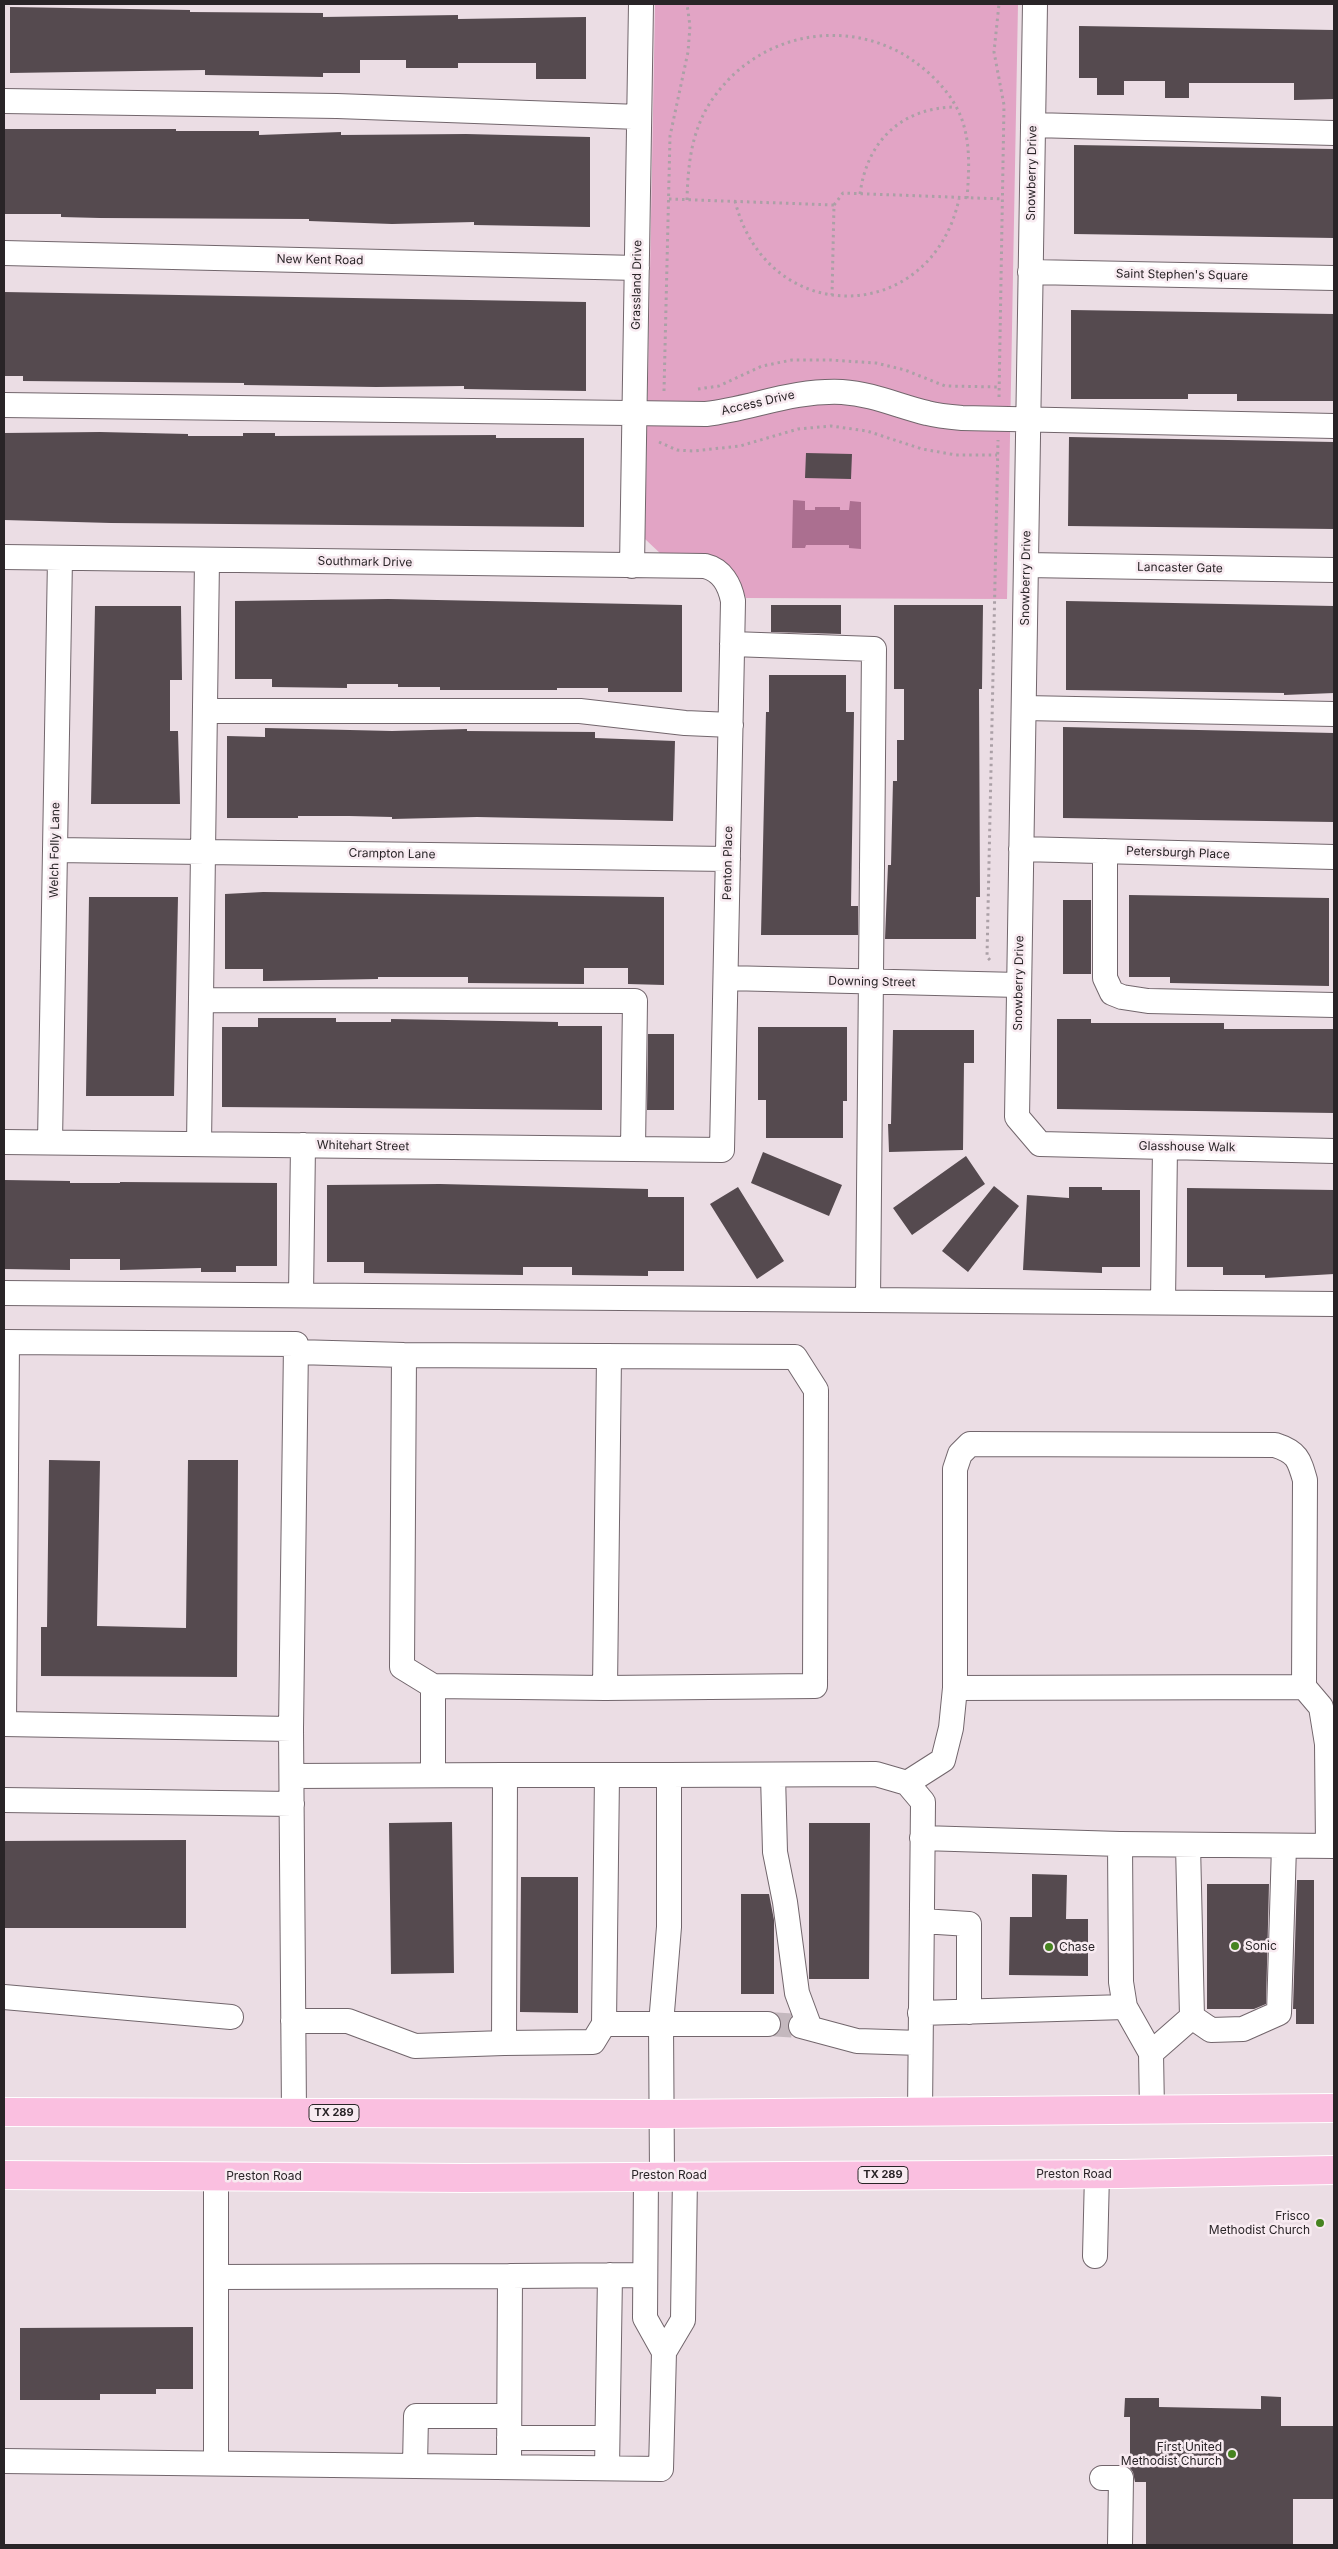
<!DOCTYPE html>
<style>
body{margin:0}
#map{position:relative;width:1338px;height:2549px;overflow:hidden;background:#ebdde4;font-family:Inter,sans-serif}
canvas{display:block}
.frame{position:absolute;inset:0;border:5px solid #292427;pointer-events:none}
</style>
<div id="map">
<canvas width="1338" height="2549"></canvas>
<div class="frame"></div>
</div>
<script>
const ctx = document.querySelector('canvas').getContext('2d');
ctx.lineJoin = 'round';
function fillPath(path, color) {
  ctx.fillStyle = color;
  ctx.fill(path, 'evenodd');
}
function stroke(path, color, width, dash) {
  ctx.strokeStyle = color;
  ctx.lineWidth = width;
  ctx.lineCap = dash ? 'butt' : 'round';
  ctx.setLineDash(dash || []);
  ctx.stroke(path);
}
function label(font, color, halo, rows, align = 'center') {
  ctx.font = font + ' Inter,sans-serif';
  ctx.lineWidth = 5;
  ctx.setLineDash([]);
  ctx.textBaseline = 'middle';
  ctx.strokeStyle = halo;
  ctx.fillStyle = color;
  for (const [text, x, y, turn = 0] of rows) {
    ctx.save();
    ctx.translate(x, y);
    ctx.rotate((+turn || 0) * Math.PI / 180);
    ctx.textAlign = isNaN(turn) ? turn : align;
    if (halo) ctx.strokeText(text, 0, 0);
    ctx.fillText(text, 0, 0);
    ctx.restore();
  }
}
const green = new Path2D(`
 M655 4H1018L1007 599 746 598 740 584 727 566 662 555 645 539Z`);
const water = new Path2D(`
 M793 500 805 501V510H815V507H840V510H849L850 501 861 502V549L849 548V545H806L805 548H792Z`);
const building = new Path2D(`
 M10 7 190 10V12L323 13V17L458 15V19L586 17V79H536V63H458V68H406V60H360V73H323V77L205 75V70L10 73Z
 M1079 26 1334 30V99L1294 100V83H1189V98H1165V81H1124V95H1097V78H1079Z
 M4 129H176V131H259V135L341 132V135L466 134 590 137V227L474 225V222L392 224 309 221V219L100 218 61 217V214H4Z
 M1074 145 1334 149V238L1074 234Z
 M4 292 586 302V391L464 389V386L376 387 244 385V383L23 381V376H4Z
 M1071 310 1334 314V401H1237V394H1188V399H1071Z
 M100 432 188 434V436H243V433H275V436L496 435V438H584V527L111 523 4 520V433Z
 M1069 437 1334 442V529L1068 526Z
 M806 453 852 454 851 479 805 478Z
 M388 599 682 605V692H608V688H557V690H440V687H398V684H347V688L272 687V679H235V601Z
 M1066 601 1334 606V693L1284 695V693L1066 690Z
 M771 605H841V634L771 632Z
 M894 605H983L982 689H979L980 897H976V939H885L888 865H891L893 781H897V740H904V689H894Z
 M95 606H181L182 680H170V731H178L180 804H91Z
 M769 675H846V712H854L851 906H858V935H761L766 712H769Z
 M1063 727 1334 733V822L1063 818Z
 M265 728 392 731 467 729V731L595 732V738L675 741 673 821 477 817 392 819V817L349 816H298V818H227V736L265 737Z
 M263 892 664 897V985L628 984V968H584V984L468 983V977H378V979L263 981V969H225V894Z
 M1129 895 1329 898V986L1170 983V977H1129Z
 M89 897H178L174 1096H86Z
 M1063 900H1091V974H1063Z
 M258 1018H336V1022H391V1019L558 1022V1026H602V1110L222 1107V1027H258Z
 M1057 1019H1091V1023H1224V1029H1334V1113L1057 1109Z
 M758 1027H847V1101H843V1138H766V1100H758Z
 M893 1030H974V1063H964L963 1150 889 1152 888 1124H891Z
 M648 1034H674V1110H647Z
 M763 1152 842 1185 829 1216 751 1183Z
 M966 1156 985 1184 912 1235 893 1208Z
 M4 1180 70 1181V1183H120V1182L277 1183V1266H236V1272H201V1268L120 1270V1259H70V1270L4 1269Z
 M440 1184 648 1189V1197H684V1271H648V1276L572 1275V1267H523V1275L364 1273V1262H327V1185Z
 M994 1186 1019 1206 968 1272 942 1251Z
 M738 1187 784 1261 757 1279 710 1204Z
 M1069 1187H1102V1190H1140V1267H1102V1273L1023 1270 1027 1195 1069 1198Z
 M1187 1188 1334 1190V1274L1265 1278V1275H1223V1267H1187Z
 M49 1460 100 1461 97 1626 186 1628 188 1460H238L237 1677 41 1676V1627H47Z
 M452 1822 454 1973 391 1974 389 1823Z
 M809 1823H870L869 1979H809Z
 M186 1840V1928H4V1841Z
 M1032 1874 1067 1875 1066 1919H1088V1976L1009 1975 1010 1917H1032Z
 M521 1877H578V2013L520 2012Z
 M1297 1880H1314V2024H1296V2009H1293Z
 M1207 1884H1269L1266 2004 1254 2009H1207Z
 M741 1894H769L774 1920V1994H741Z
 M193 2327V2389H156V2394H100V2400H20V2328Z
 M1261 2396 1281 2397V2426H1334V2499H1293V2545H1146V2482H1135L1133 2472 1130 2468V2417H1124L1125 2398H1159V2407L1261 2409Z`);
const minorTunnel = new Path2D(`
 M768 2024 801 2026`);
const path = new Path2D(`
 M860 194C867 140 902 108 955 107
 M669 199 834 205 832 295
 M687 200C688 161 692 125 717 93 767 27 862 16 924 69 939 81 954 99 961 117 971 143 969 171 967 199
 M735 201C767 329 931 327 959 199
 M834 205 843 193 1003 199
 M698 389 719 386 762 366 792 360H830L876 363 905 370 945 386 999 387
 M664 391 670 136 688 52 690 26 687 4
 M999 397 1004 105 994 52 999 4
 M659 442 677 450 693 451 740 446 798 429 831 426 867 431 922 449 956 455H997
 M990 960 987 957 998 440`);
const minor = new Path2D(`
 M1035 4 1017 1117 1040 1144 1334 1151
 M4 101 337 106 639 117
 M1033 125 1334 133
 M4 253 637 268
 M1030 272 1334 278
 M4 405 706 414C754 408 791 390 842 392 873 394 898 406 927 413 938 416 950 417 962 418L1334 426
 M4 557 705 566C722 570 730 585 733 601L722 1150 4 1142
 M1026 565 1334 570
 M632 566 641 4
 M1024 708 1334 714
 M205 711H580L685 723 731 725
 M1021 849 1334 857
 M55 850 728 859
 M1105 851V978L1112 993 1122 997 1148 1001 1334 1005
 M726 978 1019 985
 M201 1000 635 1001 633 1149
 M50 1142 60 558
 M199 1144 207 560
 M4 1293 868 1300 874 649 732 644
 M301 1295 303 1145
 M868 1300 1334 1304
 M1163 1302 1165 1147
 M4 1342 296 1344 291 1729
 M296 1352 404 1355 795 1357 816 1390 815 1686 605 1688 433 1686V1775
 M404 1355 402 1667 433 1686
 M1304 1687 1321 1707 1327 1744 1328 1846
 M605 1688 609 1356
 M4 1724 291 1729 294 2113
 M4 1724 7 1342
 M669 1775H505L504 2043 593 2042 604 2024H768
 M773 1775 775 1852 785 1902 797 1993 810 2028
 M292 1776 505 1775
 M907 1783 943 1760 951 1728 955 1688V1469L960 1454 970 1444 1275 1445C1297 1452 1299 1459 1305 1480L1304 1687 955 1688
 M4 1800 292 1804
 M922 1838 1120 1844 1334 1846
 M1120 1844 1121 1982 1125 2007 1151 2053 1152 2111
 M1188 1845 1192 2017 1211 2030 1243 2029 1279 2013 1284 1846
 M922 1921 969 1924V2012
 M4 1997 231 2017
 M920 2013 1125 2007
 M293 2021H348L415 2046 504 2043
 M604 2024 607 1775
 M801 2026 857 2041 920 2043
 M1151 2053 1192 2017
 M646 2175 645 2318 664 2352
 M662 2175 661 2024 669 1927V1775L876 1774 907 1783 923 1802 920 2112
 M216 2176V2463
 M1095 2256 1097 2174
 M510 2276 645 2275
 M217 2277 510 2276 509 2467
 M509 2438H607
 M4 2461 661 2469 664 2352 683 2320 685 2175
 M415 2466 416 2416H509
 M607 2468 610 2275
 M1102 2478H1121L1120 2545`);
const major = new Path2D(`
 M4 2112 661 2114 1334 2108
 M4 2175 467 2178 1120 2174 1334 2170`);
const markers = [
 [1235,1946,5,"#468320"],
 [1049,1947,5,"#468320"],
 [1320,2223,5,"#468320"],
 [1232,2454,5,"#468320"]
];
const shields = [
 [334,2113,50],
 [883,2175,50]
];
const shieldNames = [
 ["TX 289",334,2113],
 ["TX 289",883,2175]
];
const streetNames = [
 ["Snowberry Drive",1032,173,-89],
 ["New Kent Road",320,260,1],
 ["Saint Stephen's Square",1182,275,1],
 ["Grassland Drive",637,285,-89],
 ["Access Drive",758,403,-13],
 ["Southmark Drive",365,562,1],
 ["Lancaster Gate",1180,568,1],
 ["Snowberry Drive",1026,578,-89],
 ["Welch Folly Lane",55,850,-89],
 ["Petersburgh Place",1178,853,2],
 ["Crampton Lane",392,854,1],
 ["Penton Place",728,863,-89],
 ["Downing Street",872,982,1],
 ["Snowberry Drive",1019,983,-89],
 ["Whitehart Street",363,1146,1],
 ["Glasshouse Walk",1187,1147,1],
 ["Preston Road",1074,2174],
 ["Preston Road",669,2175],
 ["Preston Road",264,2176]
];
const poiNames = [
 ["Sonic",1245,1946],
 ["Chase",1059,1947],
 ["Frisco",1310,2216,"right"],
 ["Methodist Church",1310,2230,"right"],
 ["First United",1222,2447,"right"],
 ["Methodist Church",1222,2461,"right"]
];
fillPath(green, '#e2a4c5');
fillPath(water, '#ab6f90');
fillPath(building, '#554a4f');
stroke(minorTunnel, '#c4b8be', 24, [24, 12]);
stroke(minor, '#72666c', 26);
stroke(major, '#fff', 30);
stroke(path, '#aba0a6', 3, [2.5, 4]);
stroke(minor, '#fff', 24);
stroke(major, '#fabfe0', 28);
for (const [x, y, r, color] of markers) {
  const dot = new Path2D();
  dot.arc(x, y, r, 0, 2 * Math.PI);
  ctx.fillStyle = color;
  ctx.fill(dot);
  stroke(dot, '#f8ebf1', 2);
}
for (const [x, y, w] of shields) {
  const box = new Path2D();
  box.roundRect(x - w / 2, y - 8.5, w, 17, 4);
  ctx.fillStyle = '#f8ebf1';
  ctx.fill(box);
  stroke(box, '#292427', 1);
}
label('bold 11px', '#292427', null, shieldNames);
label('12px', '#292427', '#f8ebf1', streetNames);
label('12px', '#292427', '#f8ebf1', poiNames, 'left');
</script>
